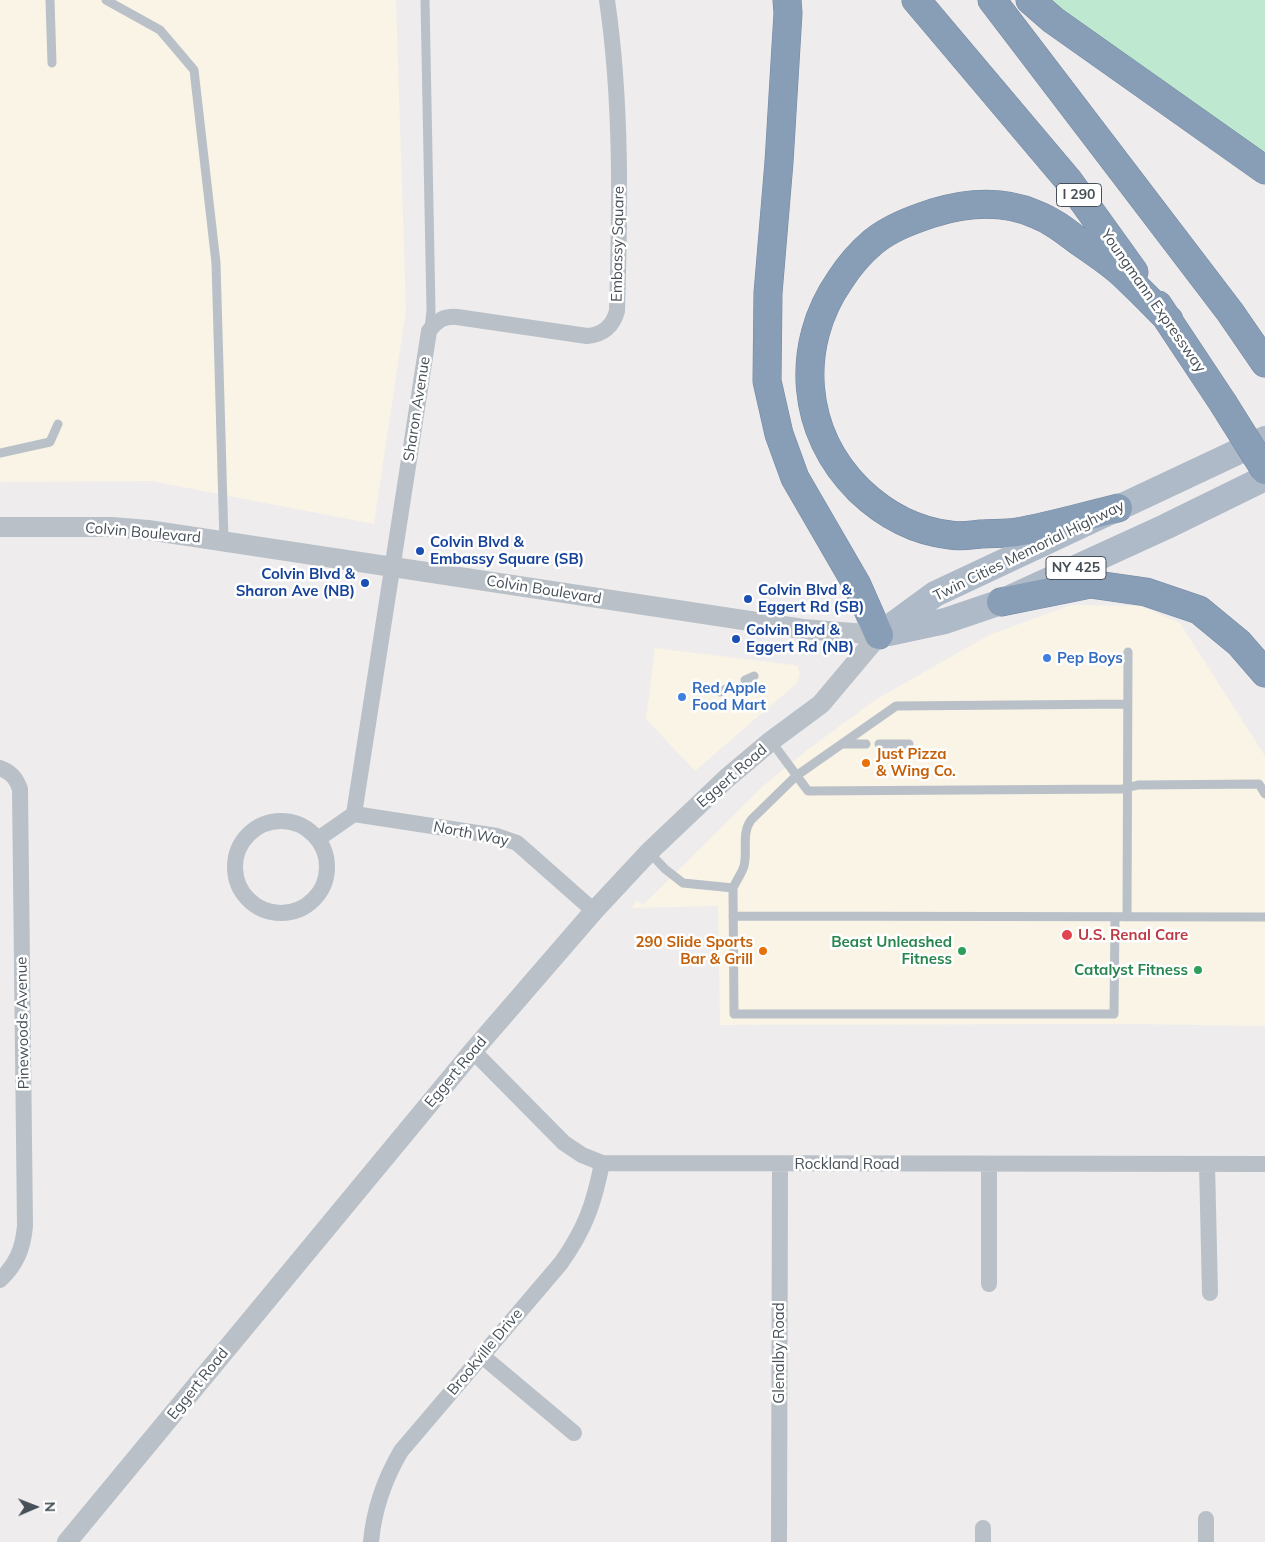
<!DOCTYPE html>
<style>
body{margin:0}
#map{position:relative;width:1265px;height:1542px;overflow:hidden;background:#eeecec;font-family:Mulish,sans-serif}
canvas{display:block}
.north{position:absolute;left:10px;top:1482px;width:50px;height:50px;-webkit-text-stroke:4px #fff;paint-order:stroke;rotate:89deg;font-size:14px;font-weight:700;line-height:20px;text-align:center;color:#464f57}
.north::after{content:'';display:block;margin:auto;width:18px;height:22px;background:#464f57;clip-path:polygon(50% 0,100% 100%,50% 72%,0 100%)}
</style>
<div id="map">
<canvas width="1265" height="1542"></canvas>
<div class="north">N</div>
</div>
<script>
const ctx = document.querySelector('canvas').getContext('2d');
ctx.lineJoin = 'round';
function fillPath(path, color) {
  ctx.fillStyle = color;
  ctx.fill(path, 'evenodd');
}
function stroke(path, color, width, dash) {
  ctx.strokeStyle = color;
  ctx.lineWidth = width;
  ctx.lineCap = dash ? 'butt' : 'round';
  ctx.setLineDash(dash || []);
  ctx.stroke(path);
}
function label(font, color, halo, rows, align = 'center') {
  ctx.font = font + ' Mulish,sans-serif';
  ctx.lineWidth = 5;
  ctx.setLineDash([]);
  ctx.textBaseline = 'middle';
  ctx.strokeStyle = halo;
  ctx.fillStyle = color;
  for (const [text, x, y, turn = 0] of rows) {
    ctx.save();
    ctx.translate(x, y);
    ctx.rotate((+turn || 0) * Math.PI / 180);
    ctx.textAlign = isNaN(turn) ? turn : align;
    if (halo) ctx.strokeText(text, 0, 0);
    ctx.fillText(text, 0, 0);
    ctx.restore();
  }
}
const commercial = new Path2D(`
 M0 0H396L406 310 374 524 151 481 0 482Z
 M1071 605 1140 606 1180 623 1265 756V1026L1129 1024 720 1025 718 906 631 908 637 900 643 905 763 786 806 751 875 700 989 635Z
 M655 648 794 665 798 667 800 675 797 683 695 771 646 719Z`);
const green = new Path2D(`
 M1045 0H1265V155Z`);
const service = new Path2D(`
 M50 0 52 63
 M106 0 160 30 194 70 216 263 224 541
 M425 0 431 311 429 328
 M0 453 50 442 58 424
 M745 680 754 676
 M720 692 730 687
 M771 741 808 791 1122 789 1138 785 1259 784 1265 794
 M842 744H866
 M879 744H909
 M649 852 665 869 683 883 733 888 734 1014H1114L1115 917
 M733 888C736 881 742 873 744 866 748 850 741 834 751 820L796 776 896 706 1128 704
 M733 916 1265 917
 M1127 917 1128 652`);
const minor = new Path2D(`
 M0 768C11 772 16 778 20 789L25 1226C23 1248 17 1264 0 1280
 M354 814 429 331C437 320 444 316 457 317L587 336C603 335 613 326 617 311 620 208 622 102 607 0
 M354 814 497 836 517 843 594 911
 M235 867a46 46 0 1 1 92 0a46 46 0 1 1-92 0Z
 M318 839 354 814
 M473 1051 564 1143 582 1155 602 1163 1265 1164
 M989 1164V1284
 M1207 1164 1210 1293
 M481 1355 574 1433
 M983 1528V1542
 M371 1542C374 1508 384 1480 401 1451L561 1263C585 1229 594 1204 602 1163
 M779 1542 780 1164
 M1206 1542V1519`);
const tertiary = new Path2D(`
 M0 527H112L148 530 803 629 879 635
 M67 1542 473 1051 594 911 649 852 727 778 771 741 821 704 879 635`);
const primary = new Path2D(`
 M889 633 945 621 1001 602 1165 527 1265 478
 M879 635 935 594 1265 439`);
const motorway = new Path2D(`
 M787 0 788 13 779 162 768 293 767 381 779 434 795 478 857 585 879 635
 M916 0 1068 180 1134 272
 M992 0 1230 312 1265 363
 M1030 0 1053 20 1265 170
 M1158 305 1223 403
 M1118 508C1085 516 1051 526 1017 532 1006 534 993 533 981 534 971 535 960 537 950 535 915 531 884 514 859 490 801 433 794 346 840 280 849 266 860 253 873 242 890 228 912 220 933 213 966 203 1003 200 1035 214 1051 220 1064 230 1077 240 1090 249 1105 259 1117 269 1135 285 1152 303 1169 320
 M1001 602 1090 584 1146 592 1199 610 1239 643 1265 673`);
const motorwayBridge = new Path2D(`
 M1223 403 1265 470`);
const markers = [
 [420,551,5,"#1a4fb4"],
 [365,583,5,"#1a4fb4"],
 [748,599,5,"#1a4fb4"],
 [736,639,5,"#1a4fb4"],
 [1047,658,5,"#3f7fe0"],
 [682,697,5,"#3f7fe0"],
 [866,763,5,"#e8710a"],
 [1067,935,6,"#e0444e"],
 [763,951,5,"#e8710a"],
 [962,951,5,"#2e9e5b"],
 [1198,970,5,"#2e9e5b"]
];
const shields = [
 [1079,195,45],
 [1076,568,60]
];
const shieldNames = [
 ["I 290",1079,195],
 ["NY 425",1076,568]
];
const streetNames = [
 ["Embassy Square",618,244,-89],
 ["Youngmann Expressway",1153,301,55],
 ["Sharon Avenue",417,409,-81],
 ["Colvin Boulevard",143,533,5],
 ["Twin Cities Memorial Highway",1029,551,-26],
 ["Colvin Boulevard",544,590,9],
 ["Eggert Road",732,776,-41],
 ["North Way",471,834,11],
 ["Pinewoods Avenue",23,1023,-91],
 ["Eggert Road",456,1072,-50],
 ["Rockland Road",847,1164],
 ["Brookville Drive",485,1352,-50],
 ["Glenalby Road",779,1353,-90],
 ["Eggert Road",198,1384,-51]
];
const transitNames = [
 ["Colvin Blvd &",430,542],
 ["Embassy Square (SB)",430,559],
 ["Colvin Blvd &",355,574,"right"],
 ["Sharon Ave (NB)",355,591,"right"],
 ["Colvin Blvd &",758,590],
 ["Eggert Rd (SB)",758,607],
 ["Colvin Blvd &",746,630],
 ["Eggert Rd (NB)",746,647]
];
const shopNames = [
 ["Pep Boys",1057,658],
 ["Red Apple",692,688],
 ["Food Mart",692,705]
];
const foodNames = [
 ["Just Pizza",876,754],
 ["& Wing Co.",876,771],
 ["290 Slide Sports",753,942,"right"],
 ["Bar & Grill",753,959,"right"]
];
const healthNames = [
 ["U.S. Renal Care",1078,935]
];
const leisureNames = [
 ["Beast Unleashed",952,942],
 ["Fitness",952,959],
 ["Catalyst Fitness",1188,970]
];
fillPath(commercial, '#f9f4e6');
fillPath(green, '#bee9d0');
stroke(motorway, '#7488a2', 29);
stroke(service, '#b9c0c7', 9);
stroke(minor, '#b9c0c7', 16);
stroke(tertiary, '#b9c0c7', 20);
stroke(primary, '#aebac8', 26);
stroke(motorway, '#889db6', 28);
stroke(motorwayBridge, '#7488a2', 29, []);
stroke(motorwayBridge, '#889db6', 28);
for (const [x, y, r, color] of markers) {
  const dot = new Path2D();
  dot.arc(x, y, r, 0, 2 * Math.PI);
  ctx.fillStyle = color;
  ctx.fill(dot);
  stroke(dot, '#fff', 2);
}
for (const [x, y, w] of shields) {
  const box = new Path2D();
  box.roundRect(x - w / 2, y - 11.5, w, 23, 4);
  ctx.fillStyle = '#fff';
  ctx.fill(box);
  stroke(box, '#464f57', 1);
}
label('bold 14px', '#464f57', null, shieldNames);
label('15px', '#464f57', '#fff', streetNames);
label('bold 15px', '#164399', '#fff', transitNames, 'left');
label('bold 15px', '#366cbe', '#fff', shopNames, 'left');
label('bold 15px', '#c56008', '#fff', foodNames, 'left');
label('bold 15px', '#be3a42', '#fff', healthNames, 'left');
label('bold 15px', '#27864d', '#fff', leisureNames, 'right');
</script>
